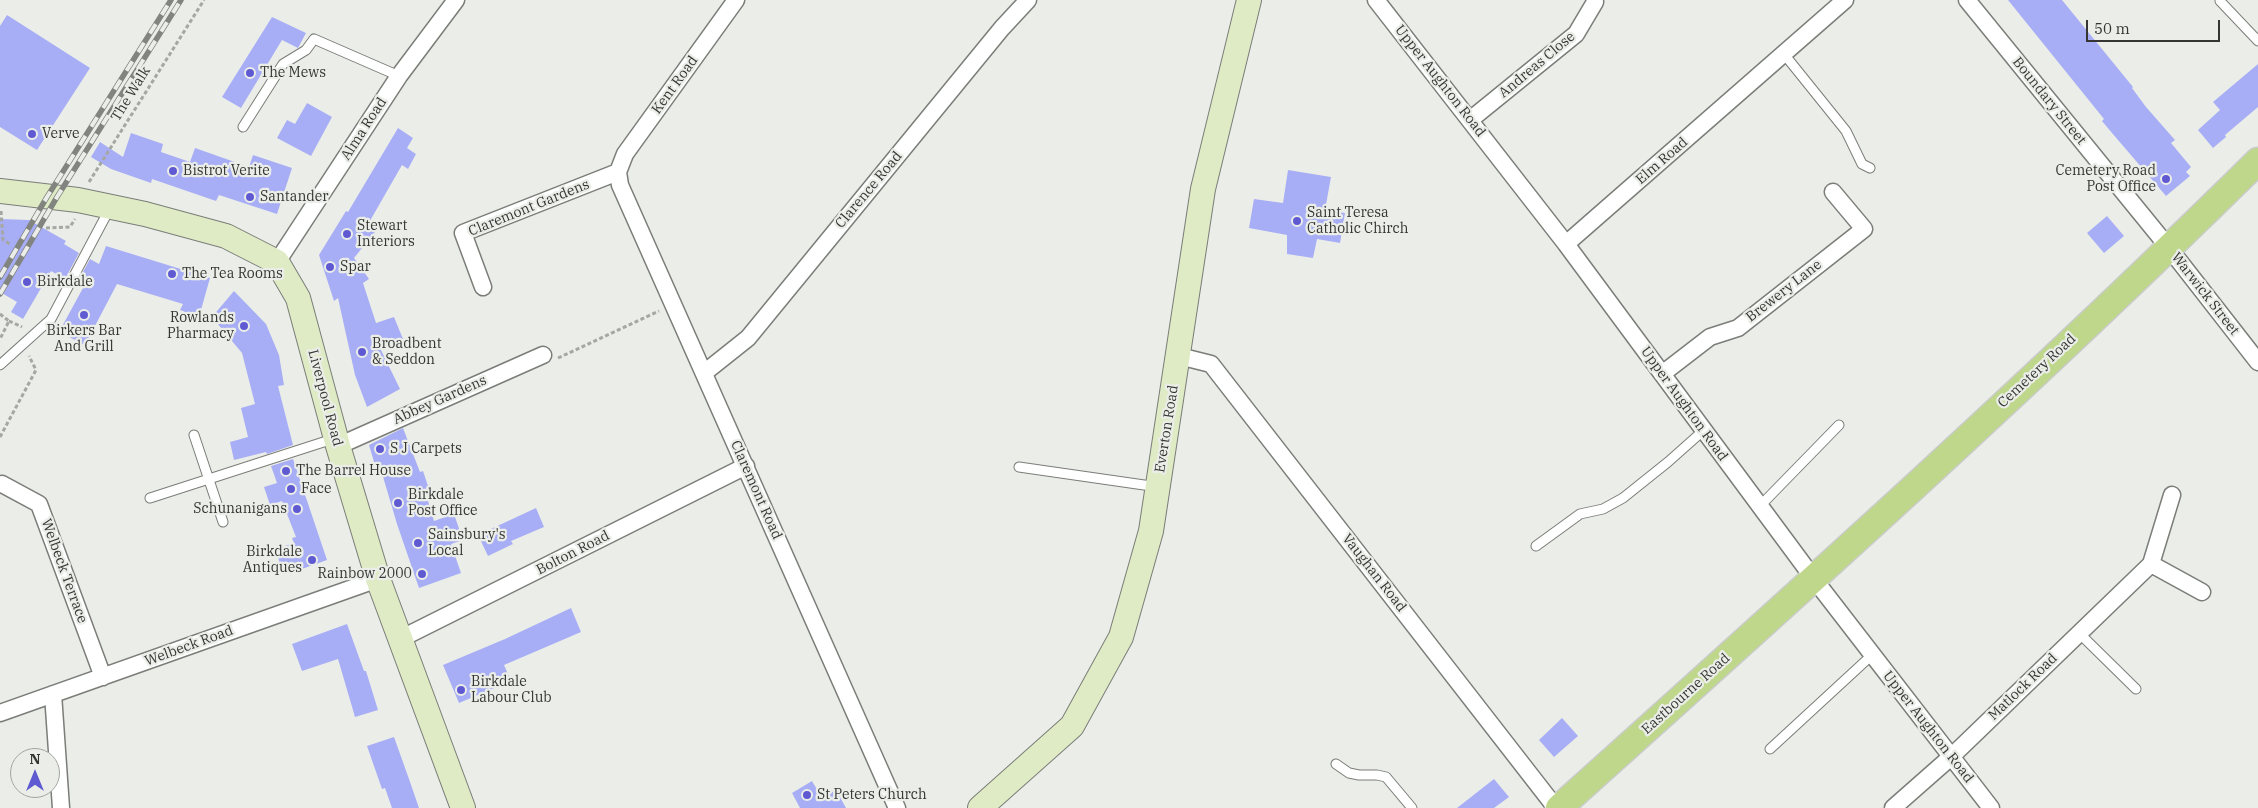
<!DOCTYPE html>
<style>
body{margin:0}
#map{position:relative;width:2258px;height:808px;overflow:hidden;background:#ebeee8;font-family:"IBM Plex Serif",serif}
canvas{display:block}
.north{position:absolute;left:10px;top:748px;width:50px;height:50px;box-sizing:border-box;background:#ebeee8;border:1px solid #a2a4a0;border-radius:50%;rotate:0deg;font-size:14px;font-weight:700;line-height:20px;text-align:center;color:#353634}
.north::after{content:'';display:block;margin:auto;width:18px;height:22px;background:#5f5ad2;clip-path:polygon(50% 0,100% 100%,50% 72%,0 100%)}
.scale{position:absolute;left:2086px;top:20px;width:134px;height:22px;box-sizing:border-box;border:2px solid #353634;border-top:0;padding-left:6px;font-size:15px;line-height:18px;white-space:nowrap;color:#353634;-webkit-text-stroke:4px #ebeee8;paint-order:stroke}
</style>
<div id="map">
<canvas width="2258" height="808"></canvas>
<div class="north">N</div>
<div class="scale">50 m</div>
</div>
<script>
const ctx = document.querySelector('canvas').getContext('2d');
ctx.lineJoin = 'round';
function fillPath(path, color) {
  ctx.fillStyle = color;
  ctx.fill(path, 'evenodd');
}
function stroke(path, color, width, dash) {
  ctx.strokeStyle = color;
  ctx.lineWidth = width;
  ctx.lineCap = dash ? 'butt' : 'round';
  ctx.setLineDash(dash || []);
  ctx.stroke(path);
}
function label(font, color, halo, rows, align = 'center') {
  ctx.font = font + ' "IBM Plex Serif",serif';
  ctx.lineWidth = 4.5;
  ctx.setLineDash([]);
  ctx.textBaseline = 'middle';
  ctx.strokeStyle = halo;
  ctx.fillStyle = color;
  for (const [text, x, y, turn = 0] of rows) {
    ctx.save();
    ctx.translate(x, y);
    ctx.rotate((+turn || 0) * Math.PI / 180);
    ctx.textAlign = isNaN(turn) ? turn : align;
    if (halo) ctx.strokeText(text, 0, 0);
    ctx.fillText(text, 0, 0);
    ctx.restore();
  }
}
const building = new Path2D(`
 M2008 0H2062L2133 87 2132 88 2146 107 2175 140 2171 143 2191 167 2186 172 2190 176 2166 196 2112 133 2102 121 2104 119Z
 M7 15 90 68 37 150 0 127V26Z
 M272 17 306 33 298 48 282 40 241 108 222 97Z
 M2258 64V107L2225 135 2226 137 2213 148 2198 130 2220 110 2213 102Z
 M307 103 332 117 311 156 277 138 287 120 295 124Z
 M398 128 413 138 407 148 416 154 408 169 402 165 367 226 375 232 354 258 369 279 363 283 376 323 394 317 403 339 380 348 400 389 367 407 355 375 338 298 334 301 319 255 346 211 348 212Z
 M131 133 163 144 161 152 190 162 195 148 249 167 253 155 292 168 277 214 219 195 216 201 152 179 151 183 111 169 91 157 100 142 123 157Z
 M1288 170 1331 177 1325 210 1345 213 1340 243 1317 239 1313 258 1287 254V235L1249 228 1254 199 1283 203Z
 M2107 216 2124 236 2104 253 2087 233Z
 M0 219 29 220 66 241 64 244 79 253 65 279 51 271 23 319 11 312 17 302 0 292Z
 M106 246 210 278 199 317 180 310 183 304 117 284 85 345 59 332 83 288 76 285 90 259 99 264Z
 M234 291 266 324 279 355 284 385 278 386 293 445 267 454 266 452 234 460 230 442 248 437 241 408 255 404 242 353 212 317Z
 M403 428 420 472 423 471 430 492 426 494 434 521 454 514 463 540 451 544 461 573 419 588 397 524 381 470 377 472 369 445Z
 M293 459 327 560 302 569 300 563 282 569 275 549 294 543 292 538 296 537 282 501 270 505 264 487 277 483 271 466Z
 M536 508 544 527 511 541 513 544 488 556 478 535Z
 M571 608 581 632 504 665 511 681 459 703 443 665 505 639Z
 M347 624 364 671H366L378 710 355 717 338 659 302 671 292 644Z
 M1562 718 1578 736 1554 757 1539 740Z
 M394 737 409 779 419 808H392L385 788 382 789 367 746Z
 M1494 779 1509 797 1494 808H1457Z
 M812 781 822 798 836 790 846 808H800L792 793Z`);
const path = new Path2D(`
 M89 182 204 0
 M1 211 3 240 10 244
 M46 228 70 227 75 219
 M0 314 9 321 0 339
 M9 321 22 327
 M558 358 659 311
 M0 437 36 370 29 356`);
const lane = new Path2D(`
 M2220 1 2258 41
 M1784 54 1846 131 1862 164 1870 168
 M243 127 283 64 306 50 314 39 399 76
 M0 365 51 319 110 208
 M194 435 223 522
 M1019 467 1158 487
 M150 498 336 438
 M1760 506 1839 425
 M1536 546 1580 514 1603 509 1623 498 1668 462 1704 430
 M2079 633 2136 689
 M1770 749 1872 655
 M1336 764 1349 773 1359 775H1377L1386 777 1412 808`);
const street = new Path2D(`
 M736 0 625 154 618 172 620 185 897 808
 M1376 0 1566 244 1814 579 1991 808
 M1967 0 2169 248 2258 362
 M1470 120 1576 34 1595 2
 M1566 244 1845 0
 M277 262 399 76 456 0
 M483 287 463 233 618 172
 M1179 356 1211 364 1556 808
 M704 373 748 338 1002 28 1028 0
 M1662 374 1710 337 1738 328 1864 229 1833 192
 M338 446 543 355
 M2 484 39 504 103 677
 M2151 564 2202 592
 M400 639 746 466
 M53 694 61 808
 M0 713 378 579
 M1893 808 1952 756 2151 564 2172 495`);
const secondary = new Path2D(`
 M0 191 78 200 145 214 226 236 277 262 298 298 338 446 378 579 463 808
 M980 808 1072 726 1121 637 1151 531 1203 189 1249 0`);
const primary = new Path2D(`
 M1559 808C1795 596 2032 384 2258 161`);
const rail = new Path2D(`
 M0 277 47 197 171 0
 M0 294 57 197 181 0`);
const markers = [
 [250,73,5,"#5f5ad2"],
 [32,134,5,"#5f5ad2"],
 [173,171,5,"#5f5ad2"],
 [2166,179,5,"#5f5ad2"],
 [250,197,5,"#5f5ad2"],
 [1297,221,5,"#5f5ad2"],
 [347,234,5,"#5f5ad2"],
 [330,267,5,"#5f5ad2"],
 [172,274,5,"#5f5ad2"],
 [27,282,5,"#5f5ad2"],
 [84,315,5,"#5f5ad2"],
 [244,326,5,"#5f5ad2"],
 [362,352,5,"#5f5ad2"],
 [380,449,5,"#5f5ad2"],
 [286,471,5,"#5f5ad2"],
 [291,489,5,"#5f5ad2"],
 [398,503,5,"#5f5ad2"],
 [297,509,5,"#5f5ad2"],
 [418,543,5,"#5f5ad2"],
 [312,560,5,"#5f5ad2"],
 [422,574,5,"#5f5ad2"],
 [461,690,5,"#5f5ad2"],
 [807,795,5,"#5f5ad2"]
];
const streetNames = [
 ["Andreas Close",1537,65,-40],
 ["Upper Aughton Road",1440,81,52],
 ["Kent Road",675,85,-54],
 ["The Walk",131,94,-58],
 ["Boundary Street",2049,101,51],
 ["Alma Road",364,129,-57],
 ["Elm Road",1662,161,-41],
 ["Clarence Road",869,190,-50],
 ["Claremont Gardens",529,208,-22],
 ["Brewery Lane",1784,291,-38],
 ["Warwick Street",2205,294,52],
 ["Cemetery Road",2037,371,-43],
 ["Liverpool Road",325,398,75],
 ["Abbey Gardens",440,400,-24],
 ["Upper Aughton Road",1684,404,54],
 ["Everton Road",1167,429,-81],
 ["Claremont Road",756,490,66],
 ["Bolton Road",573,553,-27],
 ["Welbeck Terrace",64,571,70],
 ["Vaughan Road",1374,573,52],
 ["Welbeck Road",189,646,-20],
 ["Matlock Road",2023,687,-44],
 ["Eastbourne Road",1686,694,-42],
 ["Upper Aughton Road",1928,727,52]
];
const poiNames = [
 ["The Mews",260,73],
 ["Verve",42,134],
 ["Bistrot Verite",183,171],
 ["Cemetery Road",2156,171,"right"],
 ["Post Office",2156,187,"right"],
 ["Santander",260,197],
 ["Saint Teresa",1307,213],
 ["Catholic Chirch",1307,229],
 ["Stewart",357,226],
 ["Interiors",357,242],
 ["Spar",340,267],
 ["The Tea Rooms",182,274],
 ["Birkdale",37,282],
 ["Rowlands",234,318,"right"],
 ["Pharmacy",234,334,"right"],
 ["Birkers Bar",84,331,"center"],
 ["And Grill",84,347,"center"],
 ["Broadbent",372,344],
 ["& Seddon",372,360],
 ["S J Carpets",390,449],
 ["The Barrel House",296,471],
 ["Face",301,489],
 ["Birkdale",408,495],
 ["Post Office",408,511],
 ["Schunanigans",287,509,"right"],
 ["Sainsbury's",428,535],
 ["Local",428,551],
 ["Birkdale",302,552,"right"],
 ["Antiques",302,568,"right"],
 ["Rainbow 2000",412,574,"right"],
 ["Birkdale",471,682],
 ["Labour Club",471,698],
 ["St Peters Church",817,795]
];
fillPath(building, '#a8aef5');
stroke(lane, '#7b7d78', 11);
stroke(street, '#7b7d78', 19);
stroke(secondary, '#7b7d78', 26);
stroke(primary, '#cacbca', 29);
stroke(path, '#a5a7a3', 3, [4, 2.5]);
stroke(lane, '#fff', 9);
stroke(street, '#fff', 16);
stroke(secondary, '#deebc5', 24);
stroke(primary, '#bed78b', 26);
stroke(rail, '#828480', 5.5);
stroke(rail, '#ebeee8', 4, [11]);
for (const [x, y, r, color] of markers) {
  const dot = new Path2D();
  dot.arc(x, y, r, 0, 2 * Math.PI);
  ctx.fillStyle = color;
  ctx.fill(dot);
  stroke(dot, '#ebeee8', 2);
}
label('14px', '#353634', '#ebeee8', streetNames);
label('14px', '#353634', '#ebeee8', poiNames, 'left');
</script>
